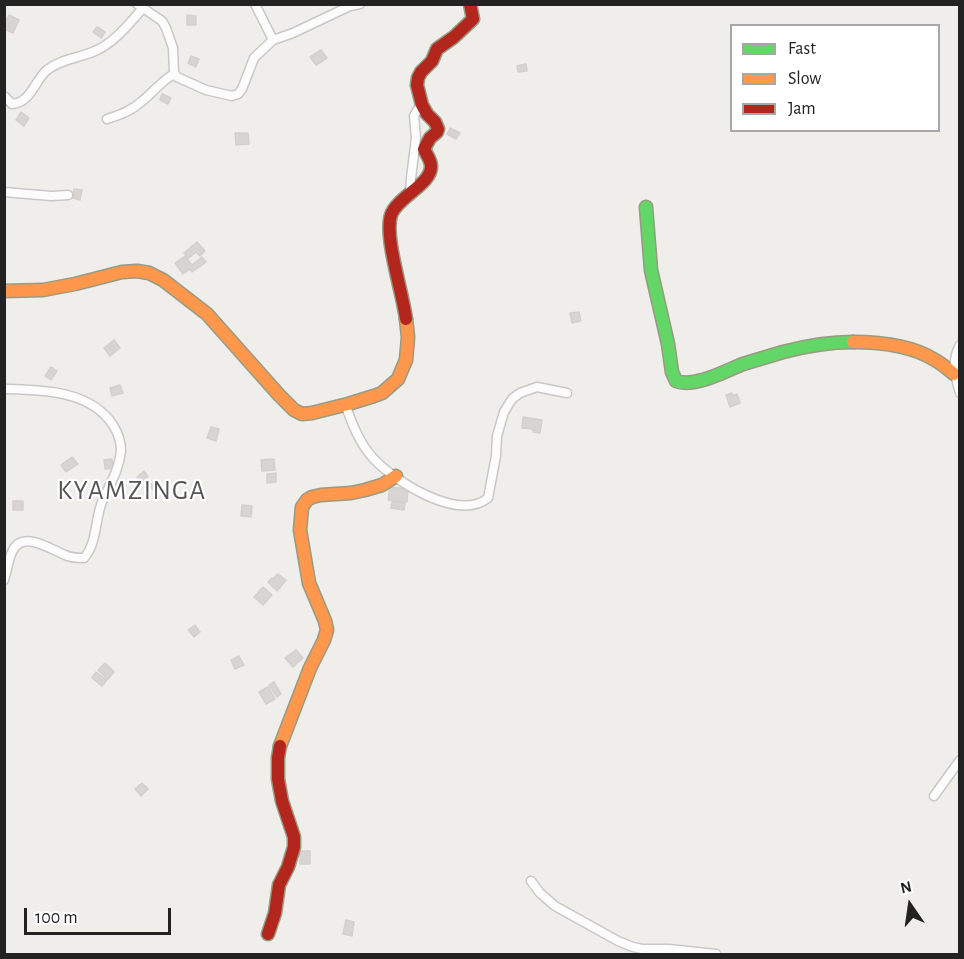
<!DOCTYPE html>
<style>
body{margin:0}
#map{position:relative;width:964px;height:959px;overflow:hidden;background:#f0eeeb;font-family:"Alegreya Sans",sans-serif}
canvas{display:block}
.frame{position:absolute;inset:0;border:6px solid #222;pointer-events:none}
.legend{position:absolute;left:730px;top:24px;width:210px;height:108px;box-sizing:border-box;background:#fff;border:2px solid #a7a7a7;margin:0;padding:8px 10px;list-style:none;font-size:18px;color:#222}
.legend li{display:flex;align-items:center;gap:12px;height:30px}
.legend b{width:30px;border:2px solid #a7a7a7}
.north{position:absolute;left:880px;top:875px;width:60px;height:60px;-webkit-text-stroke:4px #fff;paint-order:stroke;rotate:347deg;font-size:16px;font-weight:700;line-height:24px;text-align:center;color:#222}
.north::after{content:'';display:block;margin:auto;width:21px;height:27px;background:#222;clip-path:polygon(50% 0,100% 100%,50% 72%,0 100%)}
.scale{position:absolute;left:24px;top:908px;width:147px;height:27px;box-sizing:border-box;border:3px solid #222;border-top:0;padding-left:8px;font-size:18px;line-height:21px;white-space:nowrap;color:#222;-webkit-text-stroke:4px #fff;paint-order:stroke}
</style>
<div id="map">
<canvas width="964" height="959"></canvas>
<div class="frame"></div>
<ul class="legend">
<li><b style="height:8px;background:#63d668"></b>Fast</li>
<li><b style="height:8px;background:#ff974d"></b>Slow</li>
<li><b style="height:8px;background:#b3261e"></b>Jam</li>
</ul>
<div class="north">N</div>
<div class="scale">100 m</div>
</div>
<script>
const ctx = document.querySelector('canvas').getContext('2d');
ctx.lineJoin = 'round';
function fillPath(path, color) {
  ctx.fillStyle = color;
  ctx.fill(path, 'evenodd');
}
function stroke(path, color, width, dash) {
  ctx.strokeStyle = color;
  ctx.lineWidth = width;
  ctx.lineCap = dash ? 'butt' : 'round';
  ctx.setLineDash(dash || []);
  ctx.stroke(path);
}
function label(font, color, halo, rows, align = 'center') {
  ctx.font = font + ' "Alegreya Sans",sans-serif';
  ctx.lineWidth = 4.5;
  ctx.setLineDash([]);
  ctx.textBaseline = 'middle';
  ctx.strokeStyle = halo;
  ctx.fillStyle = color;
  for (const [text, x, y, turn = 0] of rows) {
    ctx.save();
    ctx.translate(x, y);
    ctx.rotate((+turn || 0) * Math.PI / 180);
    ctx.textAlign = isNaN(turn) ? turn : align;
    if (halo) ctx.strokeText(text, 0, 0);
    ctx.fillText(text, 0, 0);
    ctx.restore();
  }
}
const building = new Path2D(`
 M9 15 19 20 13 33 4 29V23Z
 M187 15 196 16V25H187Z
 M97 27 105 32 101 38 93 32Z
 M321 50 327 58 316 65 310 57Z
 M191 56 199 59 196 67 188 63Z
 M526 64 527 71 518 72 517 66Z
 M162 94 171 98 168 104 160 100Z
 M21 112 29 118 24 126 16 120Z
 M450 128 460 133 456 139 447 134Z
 M235 133H248L249 144 236 145Z
 M74 189 82 190 80 200 73 198Z
 M197 242 205 251 200 256 196 252 189 258 184 253Z
 M185 256 192 265 202 257 206 262 192 272 190 269 183 274 175 263Z
 M579 312 581 321 572 323 570 313Z
 M114 340 120 348 110 356 104 348Z
 M51 367 57 371 51 380 45 376Z
 M120 385 123 393 112 396 110 388Z
 M732 393 733 396 737 394 740 403 730 407 726 395Z
 M523 417 542 420 540 433 533 432V429L522 428Z
 M211 427 219 429 216 441 207 438Z
 M72 457 78 464 66 472 61 465Z
 M112 459 113 468 105 469 104 460Z
 M274 459 275 470 262 471 261 460Z
 M144 471 148 477 141 482 137 477Z
 M276 473V482L267 483V474Z
 M157 481 162 490 155 494 150 485Z
 M390 487 408 489 407 502 388 500Z
 M13 501H23V510H13Z
 M392 502 405 503 404 510 391 508Z
 M242 505 252 506 251 517 241 516Z
 M278 574 286 580 277 591 268 582 272 578 273 579Z
 M263 587 272 595 263 605 254 597Z
 M195 625 200 632 194 637 188 630Z
 M296 650 303 658 293 667 285 658Z
 M239 656 244 665 235 669 231 660Z
 M105 663 114 672 108 679 98 670Z
 M96 672 107 680 102 686 92 678Z
 M274 682 281 694 277 697 269 685Z
 M268 687 275 699 266 704 259 692Z
 M142 783 148 789 141 796 135 789Z
 M300 851H310V864H300Z
 M346 920 354 922 352 936 343 934Z`);
const street = new Path2D(`
 M137 4 162 21 166 28 173 48 174 73 177 77 206 90 232 96 238 94 242 89 254 58 273 40 293 33 350 6 360 4
 M255 4 273 40
 M4 96 12 104C31 103 35 80 47 70 61 59 79 58 95 51 114 43 129 24 143 8
 M107 119C120 115 131 111 141 102 153 93 161 81 174 74
 M4 192 51 196 68 195
 M410 192 411 178 416 138 414 116 418 109 422 107
 M960 345C951 361 955 376 960 393
 M4 389C42 390 90 390 113 425 118 433 121 441 121 451 119 470 110 484 102 502 95 519 97 544 84 558 77 558 71 558 65 555 50 549 22 529 12 552 8 561 7 571 4 580
 M345 404C352 423 359 443 373 458 394 481 458 522 488 498L496 456 497 436 504 412 512 399 520 393 537 387 567 393
 M934 796 960 760
 M531 881 540 893 555 906 618 941 633 947 642 949H669L716 954`);
const fast = new Path2D(`
 M646 207 651 270 668 344 672 372 676 381C695 388 725 371 743 364 756 360 770 356 783 352 806 346 829 342 853 342`);
const slow = new Path2D(`
 M4 291 43 290 75 284 122 272 137 271 149 273 163 280 207 314 279 395 294 410 302 414 312 413 348 404 374 396 382 393 398 379 406 360 408 337 406 319
 M853 342C880 342 911 345 935 360 942 364 948 369 954 374
 M280 746 310 668 324 640 327 630 325 621 309 583 300 530 302 507 307 500 312 497 321 495 351 493 365 490 382 485 396 476`);
const jam = new Path2D(`
 M406 319C403 294 384 237 391 215 397 197 432 184 431 166 431 160 426 154 424 149L430 138 437 132 438 129 435 122 427 114 422 105 417 85 418 78 421 72 432 61 437 49 454 37 473 19 470 4
 M268 934 275 913 279 885 288 867 294 847V837L282 801 278 779V758L280 746`);
const quarterNames = [
 ["KYAMZINGA",132,491]
];
fillPath(building, '#d7d4d2');
stroke(building, '#d3d0cc', 1.5);
stroke(street, '#c9c8c7', 11);
stroke(fast, '#999a82', 15);
stroke(slow, '#999a82', 15);
stroke(jam, '#999a82', 15);
stroke(street, '#fdfcfc', 8);
stroke(fast, '#63d668', 12);
stroke(slow, '#ff974d', 12);
stroke(jam, '#b3261e', 12);
ctx.letterSpacing = '1.5px';
label('27px', '#555', '#fff', quarterNames);
ctx.letterSpacing = '0px';
</script>
